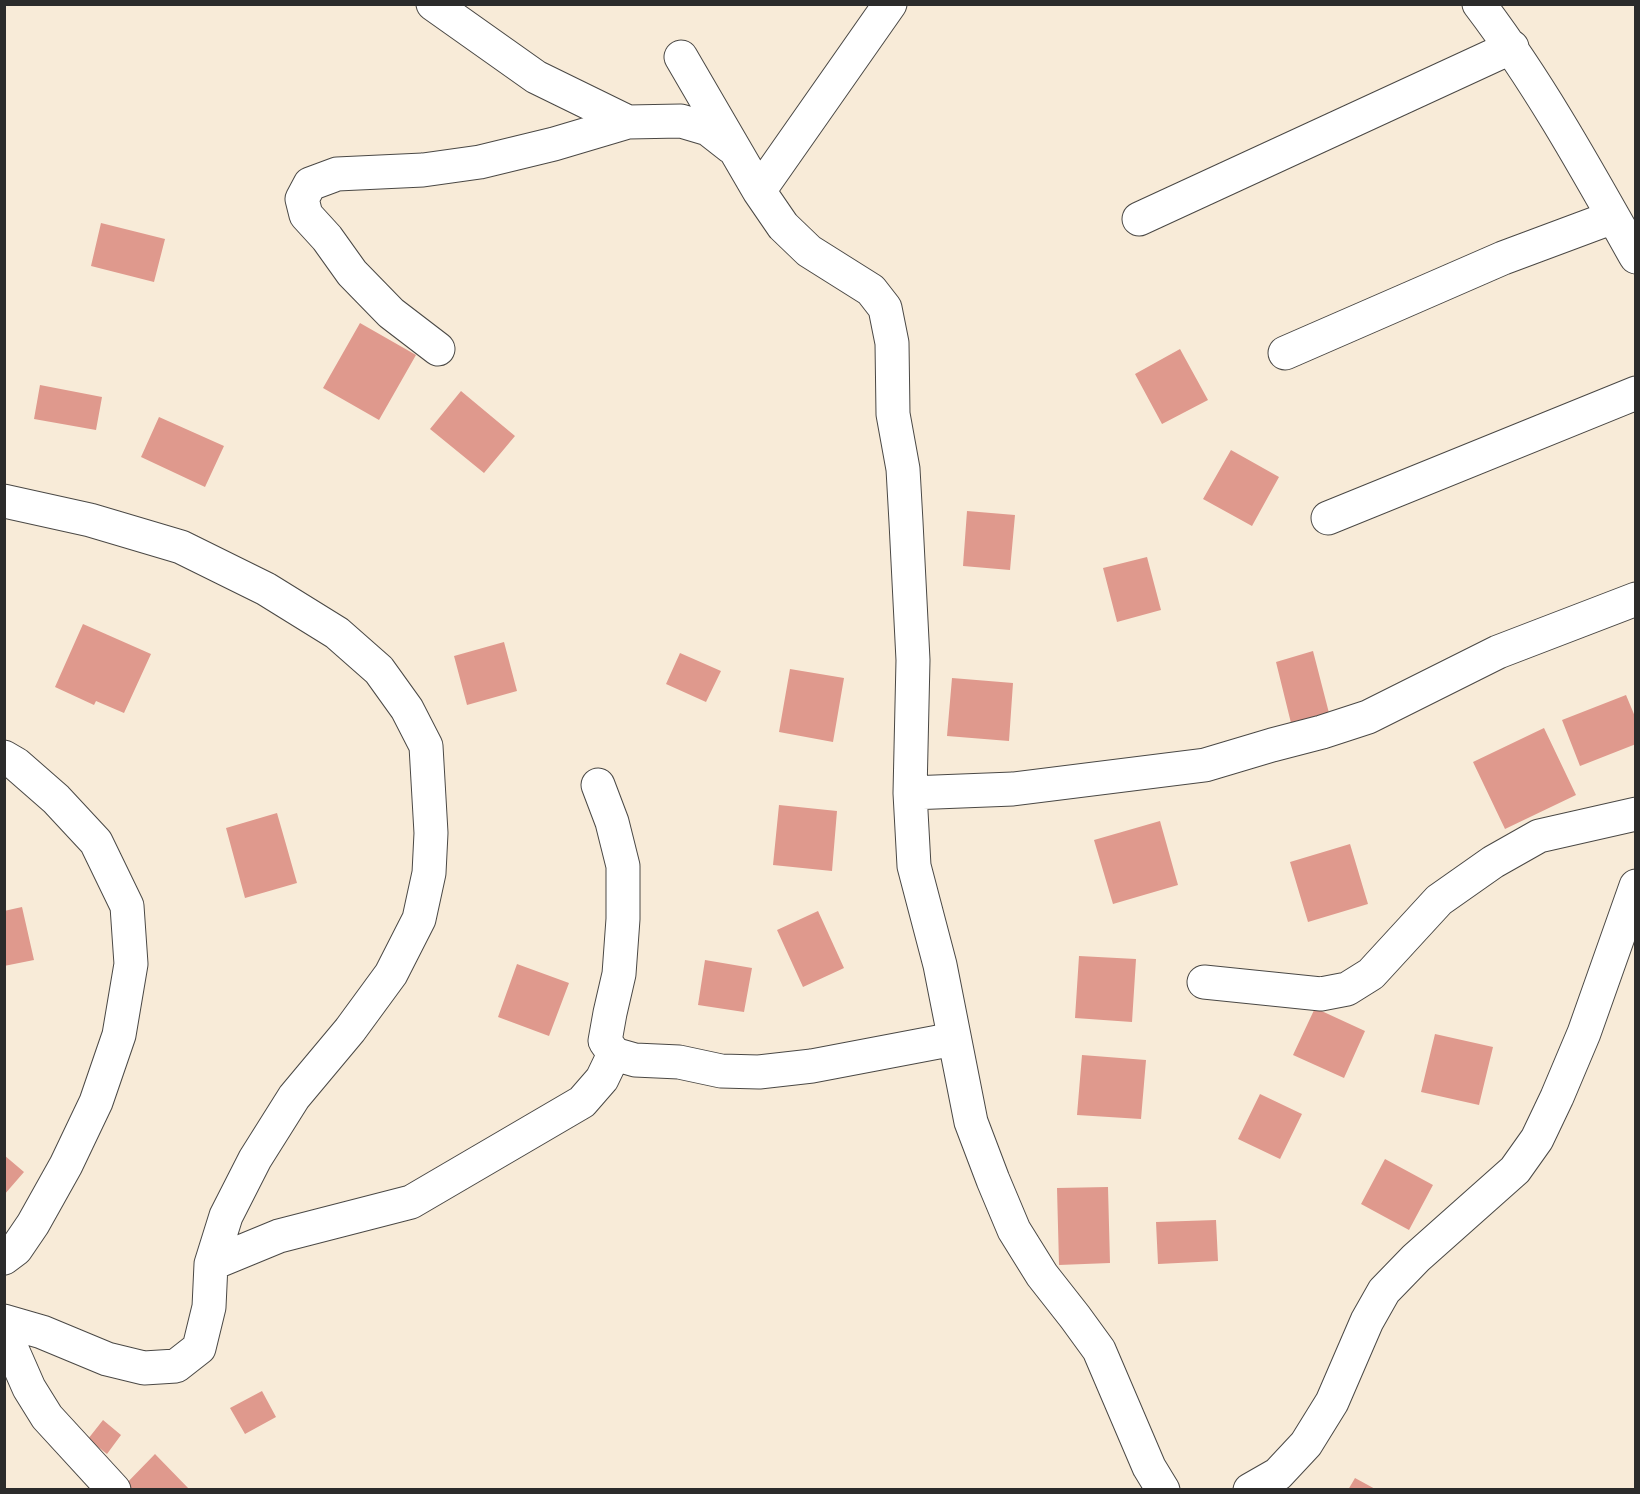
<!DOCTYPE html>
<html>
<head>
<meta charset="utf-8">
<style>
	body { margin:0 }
	#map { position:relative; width:1640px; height:1494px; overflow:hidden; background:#f8ebd8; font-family:"Libre Caslon Text",serif }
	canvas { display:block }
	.frame { position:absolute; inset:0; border:6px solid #2b2b2b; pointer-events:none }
</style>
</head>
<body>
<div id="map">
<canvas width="1640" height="1494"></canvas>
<div class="frame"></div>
</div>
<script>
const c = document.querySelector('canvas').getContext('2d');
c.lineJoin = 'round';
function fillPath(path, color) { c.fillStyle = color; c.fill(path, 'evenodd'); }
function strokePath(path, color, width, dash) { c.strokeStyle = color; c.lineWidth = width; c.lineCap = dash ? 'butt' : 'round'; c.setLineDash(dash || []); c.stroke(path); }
const building = new Path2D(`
	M101,223l64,16 -11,43 -63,-16z
	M360,323l56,32 -37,65 -56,-32z
	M1180,349l28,51 -46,24 -27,-50z
	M40,385l62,12 -6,33 -62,-11z
	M461,391l54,45 -31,37 -54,-44z
	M159,417l65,29 -19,41 -64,-30z
	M1231,450l48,27 -27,49 -49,-27z
	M967,511l48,4 -5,55 -47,-4z
	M1147,557l14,53 -44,12 -14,-54z
	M83,624l68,30 -27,59 -28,-12 -2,4 -39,-18z
	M504,642l13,49 -50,14 -13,-49z
	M1313,651l16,62 -38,10 -15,-61z
	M680,653l41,18 -15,31 -40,-18z
	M790,669l54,9 -11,64 -54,-10z
	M952,678l61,5 -4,58 -62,-5z
	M1626,695l10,24v25l-56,22 -18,-46z
	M1544,728l32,67 -71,34 -32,-67z
	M779,805l58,6 -5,60 -59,-6z
	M277,813l20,70 -52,15 -19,-70z
	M1160,821l18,64 -65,19 -19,-64z
	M1350,844l18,60 -60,18 -18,-60z
	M22,907l12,53 -30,6v-55z
	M818,911l26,57 -41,19 -26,-57z
	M1079,956l57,3 -4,63 -57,-4z
	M705,960l47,8 -8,44 -46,-7z
	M517,964l52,19 -20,53 -51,-19z
	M1315,1008l50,23 -21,47 -51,-23z
	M1435,1034l58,13 -14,58 -58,-13z
	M1082,1055l64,5 -5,59 -64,-4z
	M1260,1094l42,20 -22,45 -42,-20z
	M4,1155l20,17 -20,23z
	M1385,1159l48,26 -24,45 -48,-26z
	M1108,1187l2,76 -51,2 -2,-77z
	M1216,1220l2,41 -60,3 -2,-42z
	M262,1391l14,26 -31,17 -15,-26z
	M103,1420l18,15 -14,19 -19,-15z
	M155,1454l35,36h-70z
	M1355,1478l22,12h-29z`);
const minor = new Path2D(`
	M433,4l103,73 92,45
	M1479,4c60,79 108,166 157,253
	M681,57l78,134 24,35 26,25 62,39 14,18 7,35 1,71 10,55 3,53 7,138 -3,133 4,73 26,99 31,157 22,58 21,50 28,45 33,42 24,33 50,117 14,23
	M759,191l131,-187
	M1139,219l373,-172
	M438,349l-47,-36 -39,-40 -25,-35 -21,-23 -4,-16 8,-15 27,-10 86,-4 57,-8 74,-18 74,-22 53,-1 27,8 23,18
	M1285,353l218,-95 110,-41
	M4,501l86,19 91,27 85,42 71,44 42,37 28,39 19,37 5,87 -2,40 -10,46 -28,55 -41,56 -56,67 -39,62 -29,57 -15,48 -2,43 -10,41 -23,18 -32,2 -37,-9 -65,-27 -38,-11
	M1328,518l308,-125
	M4,757l12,7 40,35 40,43 31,64 4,58 -12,71 -23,67 -30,63 -33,59 -17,25 -12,9
	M598,785l14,37 11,44v53l-4,55 -9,39 -5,28 9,13 21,6 44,2 42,9 38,1 53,-6 142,-27
	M910,793l103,-4 192,-24 67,-20 50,-13 46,-15 130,-65 138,-53
	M1204,982l117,12 26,-5 24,-15 68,-74 54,-38 46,-26 97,-22
	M211,1264l68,-28 132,-34 171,-100 20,-23 12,-25
	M4,1331l25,57 18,29 67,73
	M1250,1490l28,-16 28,-30 26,-42 35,-81 17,-30 32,-33 99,-88 22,-31 20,-42 27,-64 52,-147`);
fillPath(building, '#df998d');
strokePath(minor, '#4a4845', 35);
strokePath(minor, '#fff', 33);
</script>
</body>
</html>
